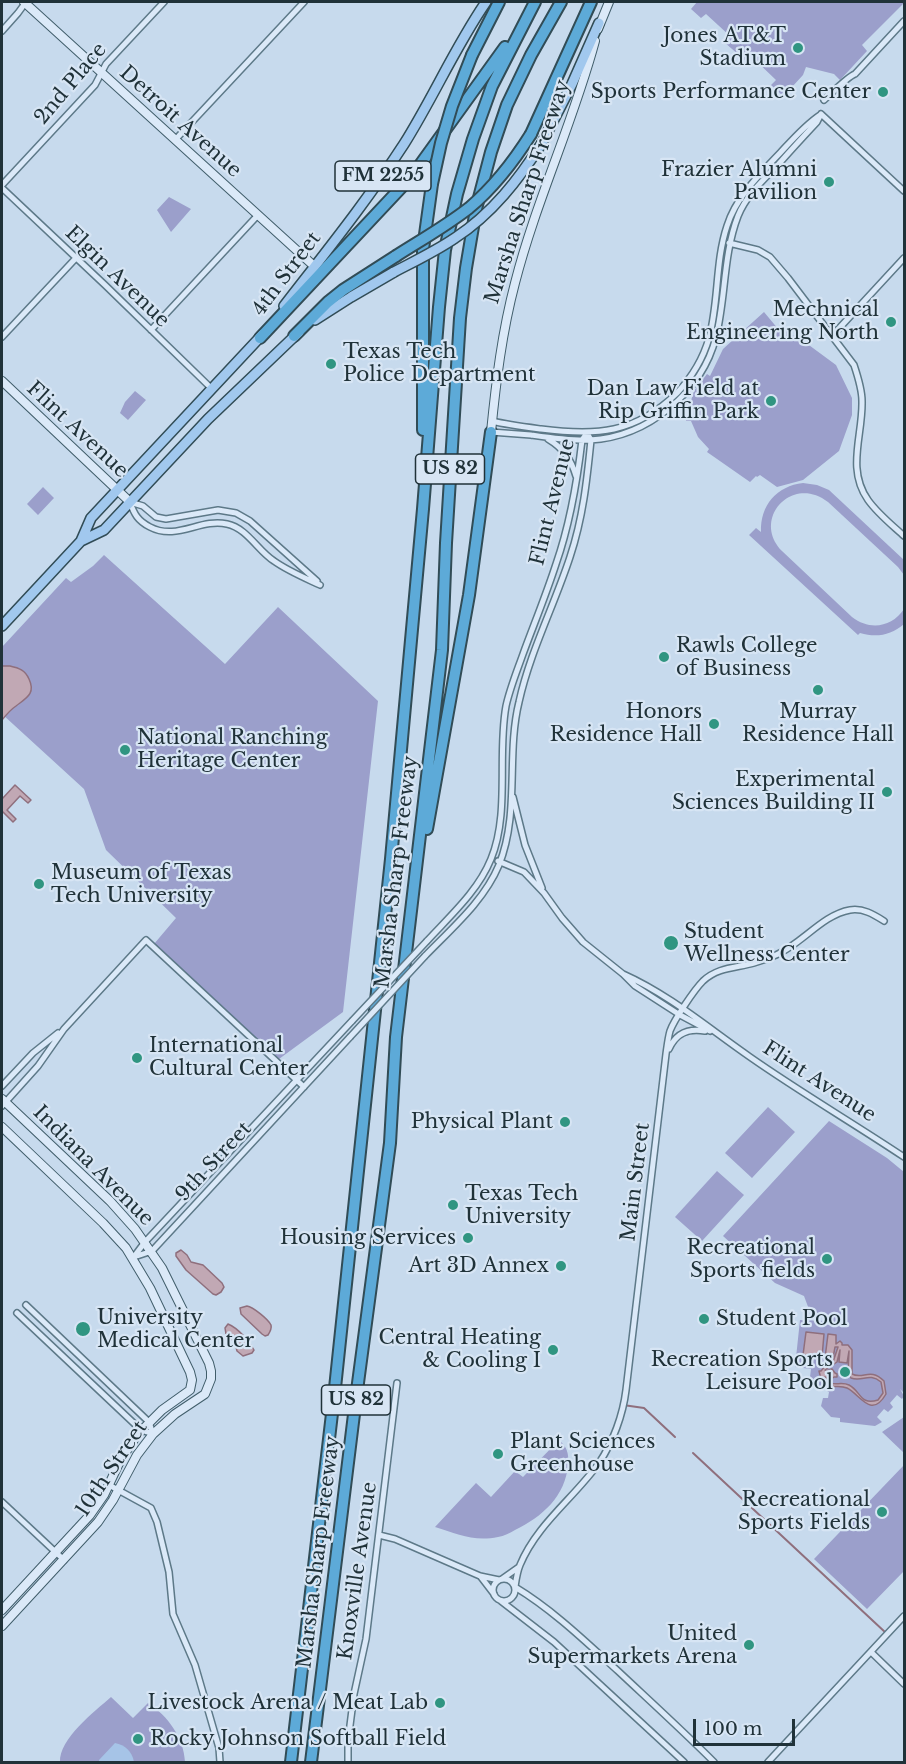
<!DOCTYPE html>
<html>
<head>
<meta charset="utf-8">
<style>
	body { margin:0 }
	#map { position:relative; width:906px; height:1764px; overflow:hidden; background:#c7daed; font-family:"Libre Baskerville",serif }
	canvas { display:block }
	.frame { position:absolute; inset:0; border:3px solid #203239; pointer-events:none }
	.scale { position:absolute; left:693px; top:1719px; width:102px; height:27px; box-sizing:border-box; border:3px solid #203239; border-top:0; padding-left:8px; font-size:18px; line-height:21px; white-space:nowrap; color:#203239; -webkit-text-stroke:4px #d7e5f4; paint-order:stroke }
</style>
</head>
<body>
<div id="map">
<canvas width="906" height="1764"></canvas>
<div class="frame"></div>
<div class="scale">100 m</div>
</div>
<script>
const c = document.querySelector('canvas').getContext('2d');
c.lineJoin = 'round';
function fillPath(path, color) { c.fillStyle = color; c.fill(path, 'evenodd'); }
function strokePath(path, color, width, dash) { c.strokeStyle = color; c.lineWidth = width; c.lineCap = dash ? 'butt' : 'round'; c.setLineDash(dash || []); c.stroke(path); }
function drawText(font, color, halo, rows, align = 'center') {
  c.font = font + ' "Libre Baskerville",serif'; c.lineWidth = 4.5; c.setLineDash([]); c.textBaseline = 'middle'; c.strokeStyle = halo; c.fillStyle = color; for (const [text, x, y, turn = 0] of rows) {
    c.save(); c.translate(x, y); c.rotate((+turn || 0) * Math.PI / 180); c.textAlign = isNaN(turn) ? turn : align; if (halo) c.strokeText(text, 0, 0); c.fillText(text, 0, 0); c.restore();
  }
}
const green = new Path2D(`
	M697,2h207v1l-42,42 5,6 -27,29 -6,-6 -28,-7 -3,8 -11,12 -2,-1 -8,9 -11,-10 5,-5 -24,-23 -5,5 -23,-20 6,-6 -24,-22 -5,4 -10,-9z
	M169,197l22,12 -20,23 -14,-22z
	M764,312l15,18 5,-3 7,8 7,2 38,28 16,33v17l-13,36 -36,29 -26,7 -17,-12 -3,2 -1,-1 -6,6 -43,-30 2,-3 -11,-12 -7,-16h-5l-1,-16 5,-1 4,-13 13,-17 3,2 13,-27z
	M135,391l11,9 -18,20 -8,-7 5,-11z
	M803,483l14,2 12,5 75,70v15l-6,-8 -70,-65c-36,-28 -77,17 -46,49l70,66c18,14 40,10 52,-8v15c-13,11 -27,14 -44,9l-2,2 -109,-100 7,-7 5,4c-1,-27 16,-46 42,-49z
	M43,487l11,11 -16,17 -11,-11z
	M104,555l121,109 53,-57 100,94 -35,311 -64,47 -125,-115 22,-26 -70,-68 -22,-61 -82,-75v-67l64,-69 5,4 22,-16z
	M768,1107l27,25 -43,46 -27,-25z
	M829,1121l58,37 17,14v221l-4,-4 4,7 -2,3 -5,-4 -7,8 3,4 -5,5 -4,-3 -7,8 5,5 -7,4 -35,-4v-4l-9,-1 -10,-11 2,-8h5l1,-6 -10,-5 -10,-2 2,-16 -16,-2 5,-47 25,1v3l4,1 -1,-10 -18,-3 -6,-16 -29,-13 -52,-47z
	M717,1171l27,24 -42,46 -27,-24z
	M904,1417v36l-22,-21z
	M559,1440c8,7 10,13 9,24 -2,32 -26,53 -53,66 -5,3 -11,6 -17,7 -24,5 -41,-3 -63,-10l41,-44 15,14 24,-26 8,6z
	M904,1465v106l-37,38 -53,-50z
	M111,1697l22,21 15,-15c20,13 36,35 37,59h-125c-1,-23 34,-50 51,-65z`);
const sand = new Path2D(`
	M115,1743c10,2 17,8 19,19h-35v-2z`);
const water = new Path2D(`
	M10,666c9,2 15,4 19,13 7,15 -3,19 -13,27 -6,4 -10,9 -14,14v-54z
	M15,785l16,15 -3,3 -8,-7 -13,14 9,9 -3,3 -11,-11v-12z
	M181,1250l6,5 4,7 12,3 19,18 2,4 -3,5 -5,3 -3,-1 -27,-24 -10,-14v-3z
	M247,1306c6,1 21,13 24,19 1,4 -1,7 -3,10l-3,1 -3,-2 -21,-20 -1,-6z
	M228,1324c10,4 21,17 26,26l-2,3 -9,3 -6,-5 -2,-8 -9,-9 -1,-6z
	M806,1332l18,2 -2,23 -19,-2z
	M828,1334l8,1v9l4,-3 2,2v2h6l4,5v24c11,6 18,-7 32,7l2,13c-15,26 -26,0 -39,-6 -13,-6 -23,8 -28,-17h2l5,-6 7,-3 5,-15h-3l-2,11h-8zM840,1350l-1,12 8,1 2,-12 -1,21 3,6c12,4 18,-6 30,4l2,11 -5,7c-18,6 -17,-9 -29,-15 -8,-4 -16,2 -23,-4l-1,-4 5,3 4,-3h3v-3l-2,-1 -3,-4 -6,2 -1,-1 12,-8z`);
const stream = new Path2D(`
	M623,1405l21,3 31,29
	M693,1453l193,180`);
const street = new Path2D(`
	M2,31l16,-18 8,-11
	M824,100c8,-7 23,-23 31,-26l49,-53
	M821,114l83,77
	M175,140l129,-138
	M2,185l93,-100 11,-21 58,-62
	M2,188l103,97 107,104
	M729,243l29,7 12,7 18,21 66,87c4,12 8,24 8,36 1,34 -16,68 6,99 10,14 24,25 36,36
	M151,330l107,-115
	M832,336l72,-78
	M2,337l74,-79
	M492,421c16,4 33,6 49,8 55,7 94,5 136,-36 14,-15 26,-34 32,-55 10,-36 6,-76 18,-112 9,-29 33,-52 53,-73 13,-14 25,-28 40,-38
	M491,432c13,1 27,2 40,3 20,3 39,6 59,5 58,-3 112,-48 126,-103 10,-40 7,-82 22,-121 8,-20 24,-35 39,-50 13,-15 26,-29 40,-44l4,-8
	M548,439c15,9 23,20 28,37
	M130,502c4,12 8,19 20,25 27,14 50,-9 77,-3 20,4 31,27 47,37 14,10 31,17 46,24
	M130,502l13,4 13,11 10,2 52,-9 18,3 14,8 67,60
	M513,797l12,48 17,43
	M498,861l26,11 20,21 18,25 21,24 40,32 12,12 45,29 30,16
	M427,941c24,-26 51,-50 64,-82 19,-46 6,-104 15,-153 4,-18 11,-35 17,-52 11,-30 23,-59 33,-90 14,-40 21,-81 26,-124l5,-7
	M425,956c27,-28 59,-55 74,-91 21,-52 7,-110 20,-163 11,-50 35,-96 51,-145 13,-39 17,-77 21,-117l-4,-7
	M623,974c47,21 85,54 127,83 50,35 103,66 154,100
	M669,1049c7,-16 19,-21 36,-18
	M2,1086l31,-33 25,-20
	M2,1106l36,-40 26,-37 82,-89 158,147
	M134,1257l18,-6 198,-214
	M133,1258l12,-16 207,-221
	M26,1305l123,117 4,12
	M17,1313l124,117 12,4
	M109,1485l42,23 6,14 12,50 4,42 22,51 24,83 1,14
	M2,1502l62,58
	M379,1535l16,4 85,37 19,4
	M481,1577l13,17
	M502,1579l17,-12
	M493 1590a11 11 0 1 1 22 0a11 11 0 1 1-22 0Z
	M501,1601l53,41 130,120
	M871,1652l33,32
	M348,1762v-21l6,-47 12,-55 31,-256
	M714,1762c-31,-31 -64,-61 -96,-91 -33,-30 -65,-61 -103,-84 1,-7 2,-15 5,-22 17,-41 54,-67 79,-102 14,-21 24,-48 27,-73l40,-336c1,-7 2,-16 4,-23 4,-11 24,-41 33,-50 15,-14 33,-13 51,-18 7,-2 15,-5 22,-8 26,-11 46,-40 74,-45 13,-2 23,4 34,11
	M768,1762l136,-146`);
const secondary = new Path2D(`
	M24,2l290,264
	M598,29l11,-27
	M2,381l128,121
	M491,432c5,-50 11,-100 24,-149 21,-82 58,-160 80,-242
	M2,1099l108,102 25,28 27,39 47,95 2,8v8l-6,15 -30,20 -22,20 -16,21 -24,45 -15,22 -96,104
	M2,1127l101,96 23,25 24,40 40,84 2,8 -2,10 -28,20 -25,25 -17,26 -16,34 -14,20 -88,95`);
const primary = new Path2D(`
	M542,143l30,-59 27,-61
	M284,306c41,-53 83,-105 120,-162 29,-46 51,-97 82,-142
	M315,320l36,-23 43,-25
	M81,541l23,-11 104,-111 91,-87
	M2,626l79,-85 10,-23 172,-184`);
const highway = new Path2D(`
	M472,55l27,-53
	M531,134l60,-132
	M294,336l34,-34 15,-12 53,-34
	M260,338l152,-162 93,-129
	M423,430v-181l9,-65
	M427,829l42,-234 22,-163
	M291,1762l44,-374 56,-529 32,-350 16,-202 6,-57 12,-56 16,-55 19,-53 43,-84
	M311,1762l45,-364 34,-255 6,-106 46,-387 4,-107 14,-225 6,-50 10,-59 15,-57 16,-47 24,-50 30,-53`);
const streetBridge = new Path2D(`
	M352,1021l75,-80
	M350,1037l75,-81`);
const primaryBridge = new Path2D(`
	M394,272c21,-11 42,-21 61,-34 37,-24 64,-59 87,-95`);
const highwayBridge = new Path2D(`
	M432,184l9,-41 11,-37 20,-51
	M396,256c25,-16 50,-30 73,-48 25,-21 45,-47 62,-74`);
const markers = [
	[798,48,6,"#309581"],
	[883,92,6,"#309581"],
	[829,182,6,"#309581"],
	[891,322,6,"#309581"],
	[331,364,6,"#309581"],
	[771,401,6,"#309581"],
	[664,657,6,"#309581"],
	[818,690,6,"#309581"],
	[714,724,6,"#309581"],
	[125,750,6,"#309581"],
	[887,792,6,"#309581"],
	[39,884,6,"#309581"],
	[671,943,8,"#309581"],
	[137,1058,6,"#309581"],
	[565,1122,6,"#309581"],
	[453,1205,6,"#309581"],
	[468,1238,6,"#309581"],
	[827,1259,6,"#309581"],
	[561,1266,6,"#309581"],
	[704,1319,6,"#309581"],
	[83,1329,8,"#309581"],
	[553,1350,6,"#309581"],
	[845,1372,6,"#309581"],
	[498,1454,6,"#309581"],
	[882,1512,6,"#309581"],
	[749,1645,6,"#309581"],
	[440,1703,6,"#309581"],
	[138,1739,6,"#309581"]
];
const shields = [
	[383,176,96],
	[450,469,69],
	[356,1400,69]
];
const shieldNames = [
	["FM 2255",383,176],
	["US 82",450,469],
	["US 82",356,1400]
];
const poiNames = [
	["Jones AT&T",786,36],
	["Stadium",786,59],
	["Sports Performance Center",871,92],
	["Frazier Alumni",817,170],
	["Pavilion",817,193],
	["Mechnical",879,310],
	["Engineering North",879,333],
	["Texas Tech",343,352,"left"],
	["Police Department",343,375,"left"],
	["Dan Law Field at",759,389],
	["Rip Griffin Park",759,412],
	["Rawls College",676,646,"left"],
	["of Business",676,669,"left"],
	["Honors",702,712],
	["Residence Hall",702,735],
	["Murray",818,712,"center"],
	["Residence Hall",818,735,"center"],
	["National Ranching",137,738,"left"],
	["Heritage Center",137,761,"left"],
	["Experimental",875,780],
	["Sciences Building II",875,803],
	["Museum of Texas",51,873,"left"],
	["Tech University",51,896,"left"],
	["Student",684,932,"left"],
	["Wellness Center",684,955,"left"],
	["International",149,1046,"left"],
	["Cultural Center",149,1069,"left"],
	["Physical Plant",553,1122],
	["Texas Tech",465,1194,"left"],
	["University",465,1217,"left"],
	["Housing Services",456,1238],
	["Recreational",815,1248],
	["Sports fields",815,1271],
	["Art 3D Annex",549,1266],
	["University",97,1318,"left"],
	["Medical Center",97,1341,"left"],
	["Student Pool",716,1319,"left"],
	["Central Heating",541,1338],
	["& Cooling I",541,1361],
	["Recreation Sports",833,1360],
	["Leisure Pool",833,1383],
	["Plant Sciences",510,1442,"left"],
	["Greenhouse",510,1465,"left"],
	["Recreational",870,1500],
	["Sports Fields",870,1523],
	["United",737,1634],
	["Supermarkets Arena",737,1657],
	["Livestock Arena / Meat Lab",428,1703],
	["Rocky Johnson Softball Field",150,1739,"left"]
];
const streetNames = [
	["2nd Place",71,84,-50],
	["Detroit Avenue",180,122,42],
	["Marsha Sharp Freeway",528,192,-72],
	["4th Street",287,274,-53],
	["Elgin Avenue",117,277,44],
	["Flint Avenue",77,430,43],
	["Flint Avenue",553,502,-76],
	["Marsha Sharp Freeway",397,872,-83],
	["Flint Avenue",819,1082,33],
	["9th Street",214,1162,-47],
	["Indiana Avenue",93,1166,45],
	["Main Street",636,1182,-83],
	["10th Street",112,1469,-56],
	["Marsha Sharp Freeway",319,1552,-83],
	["Knoxville Avenue",358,1571,-82]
];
fillPath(green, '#9b9fcb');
fillPath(sand, '#a6c4e7');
fillPath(water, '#c1a8b4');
strokePath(water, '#8f6f7d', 1.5);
strokePath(stream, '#8f6f7d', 2);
strokePath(street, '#5d7988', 8);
strokePath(secondary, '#405d6a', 10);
strokePath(primary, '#314c56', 12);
strokePath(highway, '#314c56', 14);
strokePath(street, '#dbe9f8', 5);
strokePath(secondary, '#dbe9f8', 8);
strokePath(primary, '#a1c8ee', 9);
strokePath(highway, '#5daad8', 10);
strokePath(streetBridge, '#5d7988', 8, []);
strokePath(primaryBridge, '#314c56', 12, []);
strokePath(highwayBridge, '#314c56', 14, []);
strokePath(streetBridge, '#dbe9f8', 5);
strokePath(primaryBridge, '#a1c8ee', 9);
strokePath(highwayBridge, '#5daad8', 10);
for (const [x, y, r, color] of markers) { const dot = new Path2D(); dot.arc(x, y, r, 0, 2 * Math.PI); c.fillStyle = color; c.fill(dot); strokePath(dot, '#d7e5f4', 2); }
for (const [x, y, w] of shields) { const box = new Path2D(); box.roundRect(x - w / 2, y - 15, w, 30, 4.5); c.fillStyle = '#d7e5f4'; c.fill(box); strokePath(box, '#203239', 1.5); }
drawText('bold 18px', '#203239', null, shieldNames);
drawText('20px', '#203239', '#d7e5f4', poiNames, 'right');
drawText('20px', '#203239', '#d7e5f4', streetNames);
</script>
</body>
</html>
